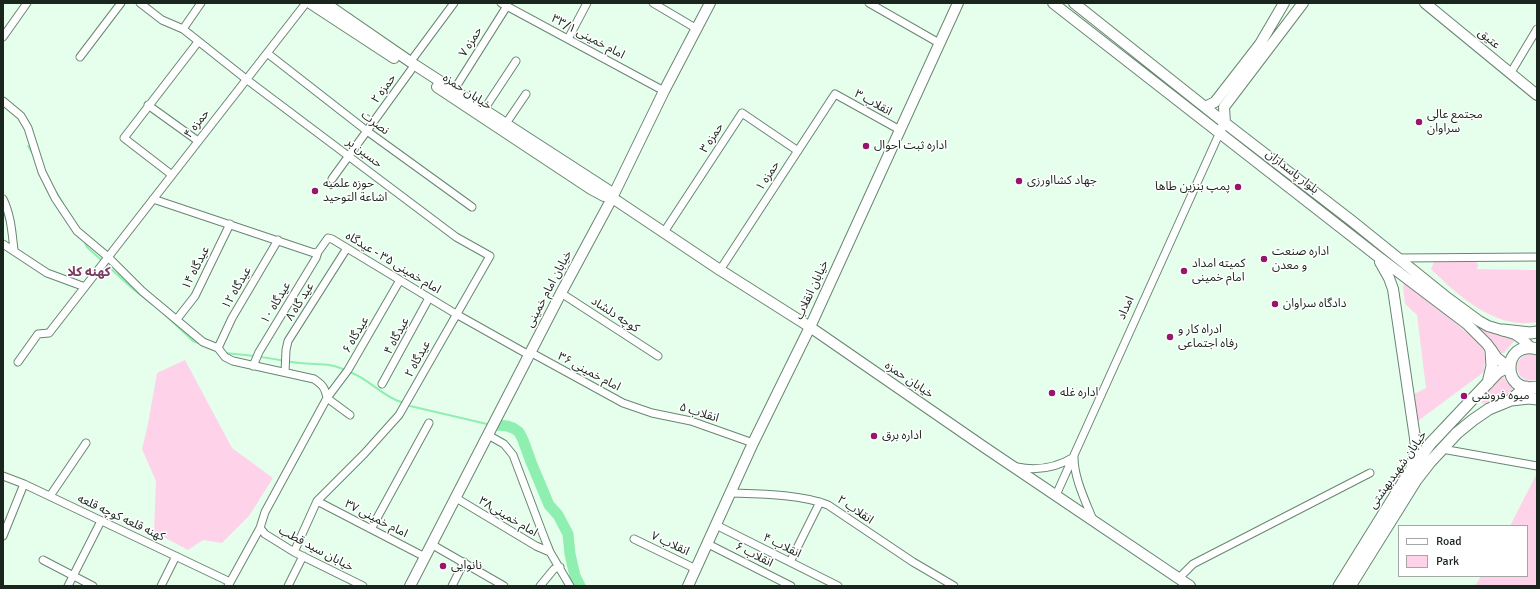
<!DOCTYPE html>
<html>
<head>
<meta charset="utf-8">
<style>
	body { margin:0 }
	#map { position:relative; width:1540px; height:589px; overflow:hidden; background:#e6ffed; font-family:Signika,sans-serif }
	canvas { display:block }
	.frame { position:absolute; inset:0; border:4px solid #1a251d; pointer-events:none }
	.legend { position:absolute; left:1398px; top:525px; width:130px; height:52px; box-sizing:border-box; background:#fff; border:1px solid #a3a8a5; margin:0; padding:5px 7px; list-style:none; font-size:12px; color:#1a251d }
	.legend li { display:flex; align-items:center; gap:8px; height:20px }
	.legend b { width:20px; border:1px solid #a3a8a5 }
</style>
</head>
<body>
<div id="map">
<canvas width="1540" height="589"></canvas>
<div class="frame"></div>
<ul class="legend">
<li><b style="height:5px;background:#fff"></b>Road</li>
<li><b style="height:11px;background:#fed3e9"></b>Park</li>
</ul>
</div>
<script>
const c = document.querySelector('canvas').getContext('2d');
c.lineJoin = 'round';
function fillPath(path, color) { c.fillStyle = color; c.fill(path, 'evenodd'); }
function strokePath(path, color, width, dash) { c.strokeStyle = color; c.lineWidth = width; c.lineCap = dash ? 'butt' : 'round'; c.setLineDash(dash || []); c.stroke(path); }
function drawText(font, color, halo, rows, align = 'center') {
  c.font = font + ' Signika,"Noto Sans Arabic",sans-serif'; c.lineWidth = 3; c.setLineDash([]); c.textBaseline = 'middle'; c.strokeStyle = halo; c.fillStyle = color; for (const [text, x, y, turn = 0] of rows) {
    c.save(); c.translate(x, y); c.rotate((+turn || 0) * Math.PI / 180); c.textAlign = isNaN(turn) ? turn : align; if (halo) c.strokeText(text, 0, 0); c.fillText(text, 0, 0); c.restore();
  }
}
const green = new Path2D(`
	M1468,260l8,1 2,4 -1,4 60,1v52c-8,1 -17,2 -25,0 -31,-6 -59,-31 -81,-53l3,-7z
	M1404,283h3l76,63 2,13 -1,13 -66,49 -4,-27 12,-6 -9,-73 -12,-11 -2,-17z
	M1483,327l32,12v1l-11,13h-4l-20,-23 1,-2z
	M1529,354l8,2v23c-19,8 -29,-20 -8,-25z
	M185,360l47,88 41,30 -24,38 -27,27 -19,-3 -15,10 -34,-18 2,-51 -14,-32 6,-25 9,-51z
	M1503,376l11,15 -1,4 -31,9v-4l15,-21z
	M1537,473v113h-62l6,-10h46v-50h-17z`);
const stream = new Path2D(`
	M28,146l5,8
	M56,192l7,11
	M84,240l3,7 46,42 19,15
	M160,310l33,31 8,3
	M225,353l30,3
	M259,357c14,1 27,5 41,6 17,2 25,-1 43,6
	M352,373c18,7 30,23 49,29
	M410,406l77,18`);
const river = new Path2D(`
	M498,425l9,1 6,2 6,4 4,8 8,22 18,43 9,10 10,19 2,20 5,22 5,10`);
const street = new Path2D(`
	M140,3l22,17 21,9 63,50 210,158 34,19 -91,159 -35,39 -47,47 -23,51
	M501,3l163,88
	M653,3l44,26
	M869,3l70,40
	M183,29l18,-26
	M3,37l24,-34
	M568,39l19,-36
	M267,53l100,78 105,76
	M80,57l41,-54
	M414,57l40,-54
	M1510,74l27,-45
	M454,90l53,-84
	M3,101l18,15 7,12 14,44 13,26 22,33 31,26 34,34 61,51 15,6 7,9 8,4 81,18c9,6 11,9 13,19l23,17
	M148,105l50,36
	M487,105l29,-44
	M509,119l17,-25
	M172,175l-48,-37 74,-96
	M332,179l79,-109
	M3,199c8,16 9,34 11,51
	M153,199l161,54 4,-1 10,-14 4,1 124,75 73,41
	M664,232l78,-119 56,38
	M3,244l44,29 38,14
	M1398,258l139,-1
	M720,270l115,-176 65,36
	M561,293l97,63
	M177,319l18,-23 35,-72
	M218,348l14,-30 46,-78
	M530,352l93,51 29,10 39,8 62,22
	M18,362l20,-28 11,-1 257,-330
	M253,366l6,-14 57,-94 2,-6
	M285,372l1,-22 2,-9 59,-93
	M382,384l47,-86
	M488,435l16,9 9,11 31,82 6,15 20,34
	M1442,449l95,17
	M1017,467c20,4 39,1 57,-10 0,21 11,43 19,63
	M3,476l21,8 206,98
	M730,493c30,1 70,1 98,12l85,57 41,24
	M1056,495l164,-363
	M50,496l36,-53
	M456,498l80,48 14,6
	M317,501l108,56
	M716,525l122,61
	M260,528l5,6 29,18 69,34
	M371,529l58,-106
	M3,536l21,-52
	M634,539l62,30
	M431,544l73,42
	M708,544l83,42
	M43,560l50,26
	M790,562l30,-60
	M1179,578l14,-14 177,-91
	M68,586l33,-65
	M161,586l15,-30
	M228,586l32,-58 5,-16 62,-114 21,-28 52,-90
	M288,586l15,-30
	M452,586l12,-24
	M540,586l14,-17 6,-2`);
const secondary = new Path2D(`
	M310,3l84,55
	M325,3l90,62 193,125 4,8 5,3 103,69 90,57 174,120 206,139
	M1053,3l323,252 91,69 20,20 10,14 5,4 8,4
	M1074,3l151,120 127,98 93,75 34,25 9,5 27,8 6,4 9,9
	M1425,3l112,92
	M437,87l154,102 13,7 8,2
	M1205,107l10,-5 45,-58 24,-41
	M1223,126l2,-3 -1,-16 79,-104
	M1380,262l9,16 4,11 22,149 1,9 -5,23
	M410,586l151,-293 49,-91 54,-111 46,-88
	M688,586l65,-143 57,-116 148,-324`);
const primary = new Path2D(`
	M1503,330l27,3 7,-1
	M1537,349c-35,-10 -37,46 0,38
	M1488,383l4,-17 -1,-16
	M1511,400l18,-2 8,1
	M1339,586l72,-116 19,-26 68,-72 12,-6
	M1350,586l66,-106 14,-18 27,-29 16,-13 16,-11 22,-9 15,-13`);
const markers = [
	[1419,122,4,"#97166d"],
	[866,146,4,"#97166d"],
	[1019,181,4,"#97166d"],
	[1238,187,4,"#97166d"],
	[315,191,4,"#97166d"],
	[1264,259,4,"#97166d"],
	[1184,271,4,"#97166d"],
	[1275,304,4,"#97166d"],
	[1170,337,4,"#97166d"],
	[1052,393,4,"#97166d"],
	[1464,396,4,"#97166d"],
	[874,436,4,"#97166d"],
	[443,566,4,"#97166d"]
];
const streetNames = [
	["امام خمینی ۳۳/۱",588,37,28],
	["عتیق",1489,39,40],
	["حمزه ۷",471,42,-58],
	["حمزه ۲",384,89,-54],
	["خیابان حمزه",467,92,33],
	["انقلاب ۳",873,103,29],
	["نصرت",375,123,37],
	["حمزه ۴",197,124,-52],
	["حمزه ۳",712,138,-57],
	["حسین بر",364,153,37],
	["بلوار پاسداران",1292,172,38],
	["حمزه ۱",768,176,-57],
	["امام خمینی ۳۵ - عیدگاه",393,263,31],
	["عیدگاه ۱۴",196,268,-63],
	["عیدگاه ۱۲",237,288,-60],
	["خیابان امام خمینی",549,289,-62],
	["خیابان انقلاب",812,290,-65],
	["عید گاه ۸",300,302,-58],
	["عیدگاه ۱۰",276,303,-59],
	["امداد",1126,308,-66],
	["کوچه دلشاد",615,315,33],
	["عیدگاه ۶",356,335,-60],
	["عیدگاه ۴",397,336,-62],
	["عیدگاه ۲",418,359,-61],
	["امام خمینی ۳۶",589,372,28],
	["خیابان حمزه",909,380,34],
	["انقلاب ۵",699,413,17],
	["خیابان شهیدبهشتی",1398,470,-55],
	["انقلاب ۲",855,510,34],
	["امام خمینی۳۸",508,517,31],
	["کهنه قلعه کوچه قلعه",121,518,25],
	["امام خمینی ۳۷",376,519,27],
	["انقلاب ۷",670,544,25],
	["انقلاب ۴",782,546,26],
	["خیابان سید قطب",316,549,28],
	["انقلاب ۶",754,555,27]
];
const poiNames = [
	["مجتمع عالی",1427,115],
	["سراوان",1427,129],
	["اداره ثبت احوال",874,146],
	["جهاد کشااورزی",1027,181],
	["حوزه علمیه",323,184],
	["اشاعة التوحید",323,198],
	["پمپ بنزین طاها",1230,187,"right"],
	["اداره صنعت",1272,252],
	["و معدن",1272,266],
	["کمیته امداد",1192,264],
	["امام خمینی",1192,278],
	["دادگاه سراوان",1283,304],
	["ادراه کار و",1178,330],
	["رفاه اجتماعی",1178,344],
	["اداره غله",1060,393],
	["میوه فروشی",1472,396],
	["اداره برق",882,436],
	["نانوایی",451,566]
];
const neighbourhoodNames = [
	["کهنه کلا",89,273]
];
fillPath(green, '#fed3e9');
strokePath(stream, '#8fefb1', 2);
strokePath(river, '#8fefb1', 11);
strokePath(street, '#698672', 9);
strokePath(secondary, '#698672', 12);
strokePath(primary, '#698672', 13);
strokePath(street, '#fff', 7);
strokePath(secondary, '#fff', 10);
strokePath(primary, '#fff', 11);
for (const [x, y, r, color] of markers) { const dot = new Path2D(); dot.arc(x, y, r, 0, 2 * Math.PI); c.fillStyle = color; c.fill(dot); strokePath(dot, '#fff', 1.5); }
drawText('12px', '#1a251d', '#fff', streetNames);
drawText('12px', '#1a251d', '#fff', poiNames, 'left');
drawText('bold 13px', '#7b3b61', '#fff', neighbourhoodNames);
</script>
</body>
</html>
